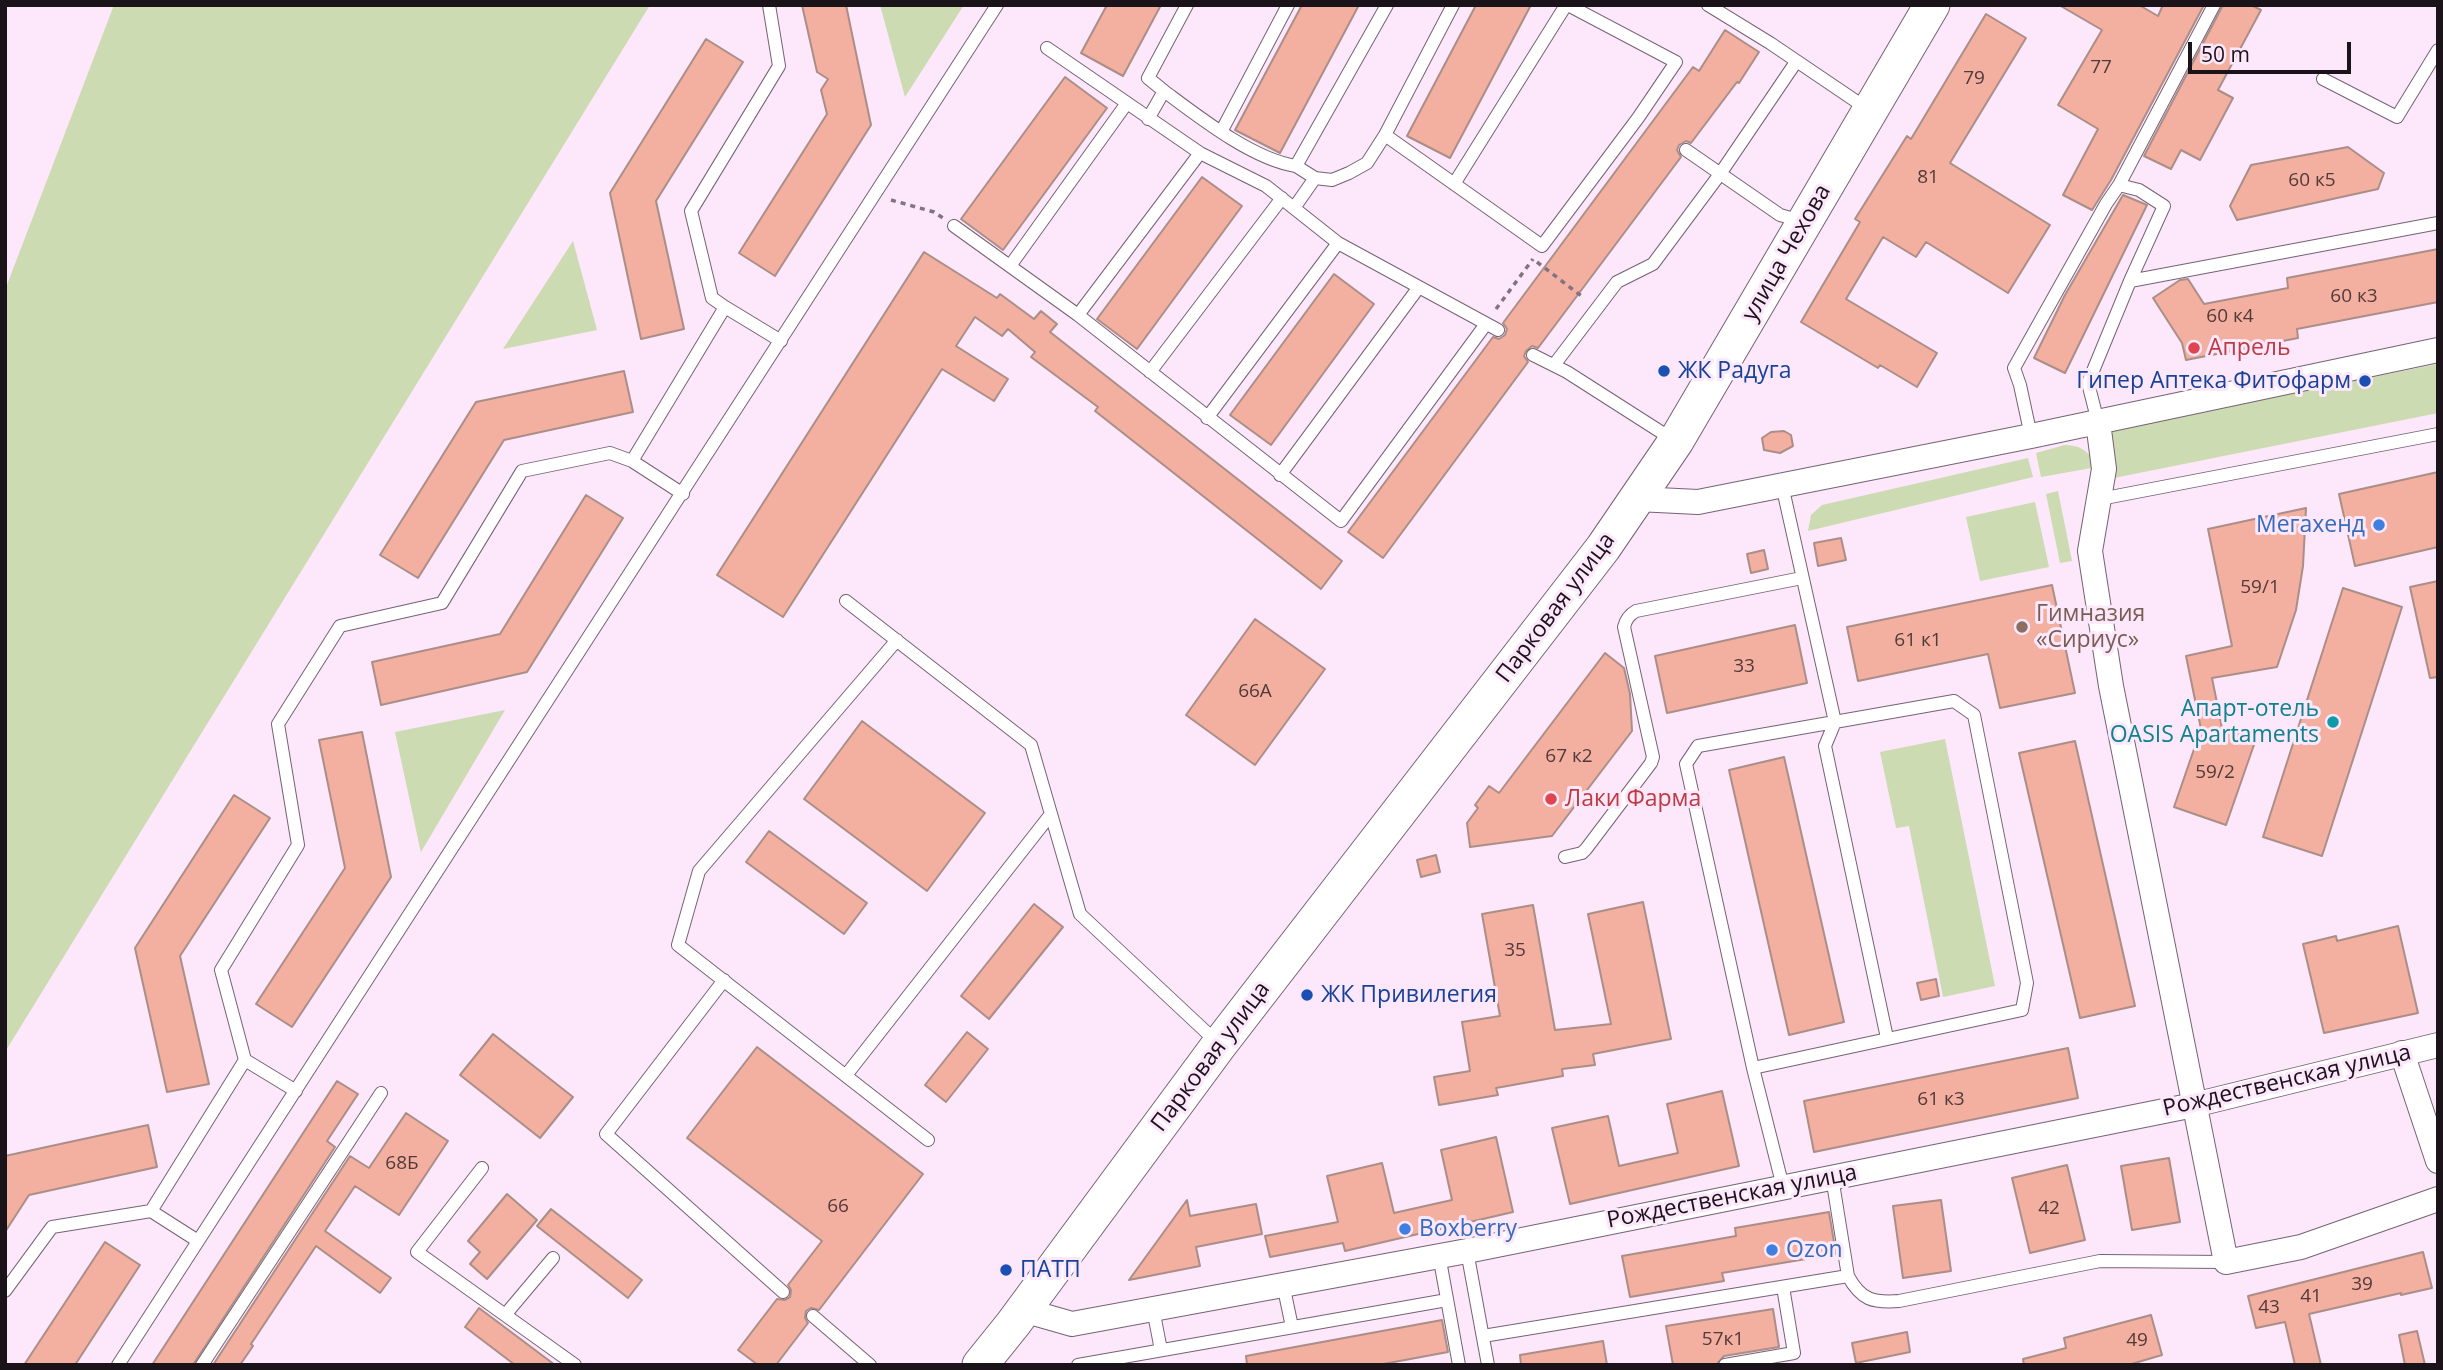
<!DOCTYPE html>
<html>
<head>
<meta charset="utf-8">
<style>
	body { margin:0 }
	#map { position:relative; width:2443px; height:1370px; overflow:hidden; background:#fde7fb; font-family:"Open Sans",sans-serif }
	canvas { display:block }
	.frame { position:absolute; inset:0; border:7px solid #1b131a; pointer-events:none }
	.scale { position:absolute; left:2188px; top:42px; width:163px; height:32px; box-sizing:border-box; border:4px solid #1b131a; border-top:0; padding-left:9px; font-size:21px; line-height:24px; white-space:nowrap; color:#1b131a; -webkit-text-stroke:5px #fde7fb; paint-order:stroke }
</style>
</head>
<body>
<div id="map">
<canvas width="2443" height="1370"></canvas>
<div class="frame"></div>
<div class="scale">50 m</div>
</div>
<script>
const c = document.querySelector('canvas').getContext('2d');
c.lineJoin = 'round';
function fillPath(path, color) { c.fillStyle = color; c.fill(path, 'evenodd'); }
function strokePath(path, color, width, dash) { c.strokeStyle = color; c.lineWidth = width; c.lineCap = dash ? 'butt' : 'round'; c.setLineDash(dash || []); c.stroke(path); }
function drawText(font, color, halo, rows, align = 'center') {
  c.font = font + ' "Open Sans",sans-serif'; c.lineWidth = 6; c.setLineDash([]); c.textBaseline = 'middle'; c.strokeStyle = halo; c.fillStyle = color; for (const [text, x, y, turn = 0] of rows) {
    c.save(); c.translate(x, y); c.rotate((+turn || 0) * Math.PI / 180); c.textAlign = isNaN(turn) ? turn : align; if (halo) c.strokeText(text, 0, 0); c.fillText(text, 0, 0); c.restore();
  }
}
const green = new Path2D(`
	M114,5h536l-645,1047v-762z
	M880,5h84l-59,92z
	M573,241l24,89 -94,19z
	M2438,364v49l-324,65 -7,-48z
	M2065,445c18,1 23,6 32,22l-56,10 -5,-24z
	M2028,458l5,19 -225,54 3,-16 11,-10z
	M2058,491l14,70 -12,2 -14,-69z
	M2035,502l14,65 -69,14 -14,-64z
	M505,710l-84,142v1l-26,-121z
	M1945,739l50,247 -52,11 -34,-171 -13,2 -16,-76z`);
const building = new Path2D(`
	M802,5h44l25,120 -96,151 -36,-23 88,-139 -6,-24 7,-11 -11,-7z
	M1107,5h54l-38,71 -42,-23z
	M1302,5h57l-79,148 -45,-23z
	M1476,5h55l-81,153 -43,-22z
	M2059,5h80l19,11 5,-11h41l-93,175 -19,30 -29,-15 35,-66 -40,-24 44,-75z
	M2223,5h28l10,5 -43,80 15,8 -33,62 -19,-10 -10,19 -27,-13z
	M1986,14l40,24 -76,125 100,62 -42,68 -82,-51 -10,15 -33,-20 -37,62 91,54 -20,34 -37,-22 -2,3 -77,-46 59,-100 -5,-3 52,-83 4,3z
	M1725,30l34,22 -20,31 -2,-1 -46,61 -5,-2 -7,4 -2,5 4,7 -143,191 -6,-2 -6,5 -2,5 4,6 -145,196 -35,-26 145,-195 6,2 6,-4 2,-6 -4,-6 190,-256 6,4z
	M706,39l37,23 -87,139 28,128 -43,10 -31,-146z
	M1065,77l42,31 -104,142 -42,-31z
	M2348,147l36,26 -6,16 -141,31 -7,-14 21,-41z
	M1202,177l40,29 -105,143 -40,-30z
	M2123,195l24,10 -82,168 -31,-15 31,-63z
	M2438,249v53l-141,27 1,9 -112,22 -4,-17 -29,-45 27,-18 8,-1 16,25 84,-16 -1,-10z
	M924,252l73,46 3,-4 34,25 7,-8 16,13 -7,8 292,229 -21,28 -226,-178 3,-4 -67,-50 4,-5 -27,-23 -6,7 -27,-19 -19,29 52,33 -14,22 -52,-32 -159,248 -66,-42z
	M1334,274l40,30 -103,141 -41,-30z
	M624,371l9,41 -129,28 -86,138 -38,-23 96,-153z
	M1784,431l7,4 2,11 -13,7 -16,-3 -2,-12 9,-6z
	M2438,472v75l-83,19 -16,-72z
	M586,495l37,23 -96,154 -146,33 -9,-43 128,-28z
	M2306,508l-3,58 -7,44 -19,57 -65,11 10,50 34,11 -30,86 -52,-18 27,-78 -15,-73 46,-10 -24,-117z
	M1841,538l5,22 -28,6 -4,-23z
	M1764,550l4,19 -17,4 -4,-19z
	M2438,581v96l-8,1 -20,-91z
	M2052,585l23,108 -75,15 -12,-54 -130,27 -11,-54z
	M2343,588l59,19 -80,249 -59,-19z
	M1255,619l70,50 -70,96 -69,-50z
	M1795,625l12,58 -140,30 -12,-57z
	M1605,653l19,15 6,26 2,37 -80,105 -82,11 -3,-24 11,-15 -3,-3 14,-19 10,7z
	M862,721l123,92 -58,78 -123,-92z
	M362,732l29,145 -99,150 -36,-23 89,-136 -26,-128z
	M2075,741l60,265 -55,12 -61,-265z
	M1784,757l60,265 -55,13 -60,-265z
	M234,795l36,23 -90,138 29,128 -42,8 -32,-144z
	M769,831l98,72 -23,31 -98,-72z
	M1436,855l4,17 -19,5 -4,-17z
	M1643,902l28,137 -78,15 2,11 -33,4 1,7 -67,12 2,7 -59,10 -5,-28 36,-6 -8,-49 38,-6 -18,-102 51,-9 22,125 56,-6 -23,-110z
	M1034,904l29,23 -74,92 -28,-23z
	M2398,926l20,87 -94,20 -21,-89 33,-8 1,5z
	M1936,979l3,17 -18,4 -4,-17z
	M967,1032l21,17 -42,53 -21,-17z
	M493,1034l80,63 -33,41 -80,-63z
	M757,1047l166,127 -104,136 -8,-2 -5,3 -1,7 3,5 -32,42h-18l-20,-15 39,-51 8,1 5,-3 1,-7 -3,-5 34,-44 -135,-103z
	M2068,1048l10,50 -264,54 -10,-51z
	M337,1081l21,13 -31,47 8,6 -142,218h-41z
	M1722,1091l17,75 -169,38 -18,-76 56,-12 11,50 59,-13 -11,-49z
	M406,1113l42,28 -49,74 -44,-29 -30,45 66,47 -11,15 -64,-47 -65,98 2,2 -13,19h-27l137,-209 19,12z
	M148,1125l9,42 -128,28 -24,37v-76z
	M1496,1137l17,75 -168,39 -2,-8 -73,14 -5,-21 73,-14 -11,-46 55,-13 12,50 58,-13 -11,-50z
	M2169,1158l11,64 -48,8 -11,-64z
	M2067,1165l18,75 -55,13 -18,-75z
	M507,1194l30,26 -50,59 -17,-15 10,-12 -12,-11z
	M1187,1200l3,16 66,-12 6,30 -66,13 4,19 -71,14z
	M1941,1200l10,71 -48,7 -10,-72z
	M551,1209l91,71 -14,18 -91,-72z
	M1829,1212l7,42 -114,19 2,8 -94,16 -8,-41 114,-20 -1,-8z
	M105,1242l35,23 -65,100h-51z
	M2423,1252l9,36 -31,7v-2l-92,21 12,51h-26l-10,-43 -29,6 -8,-32z
	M479,1308l76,57h-40l-50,-38z
	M1773,1309l6,38 -55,9 -7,8 -44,1 -7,-39z
	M2151,1315l11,40 -34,10h-104l-1,-6 43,-11 -2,-10z
	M1442,1320l6,32 -70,13h-131l-1,-9z
	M2417,1331l8,34h-20l-6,-30z
	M1907,1332l3,20 -54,11 -4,-20z
	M1603,1341l4,24h-86l-1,-10z`);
const path = new Path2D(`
	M891,200l43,12 9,6
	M1537,262l47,36
	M1496,309l37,-50`);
const lane = new Path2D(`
	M1708,5l62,38 99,67
	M1047,48l153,105 66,33 72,57
	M2323,79l74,38 41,-67
	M1164,91c35,26 88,68 132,75
	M1148,119l16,-28 -16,-13 39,-73
	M1221,132l67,-127
	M1385,135l157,111 96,-128 38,-56 -108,-57
	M1686,150l94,65 21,6
	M1315,178l17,2 17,-7 18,-10 18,-28 68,-130
	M1454,184l112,-179
	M1294,208l21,-30 -19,-12 91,-161
	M954,226l124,89 263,206 145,-197
	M1010,266l117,-163
	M2130,281l308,-58
	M725,307l56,34
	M1078,315l122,-162
	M1533,355l34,17 108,69
	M1554,365l63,-83 36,-18 67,-90 76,-112
	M1150,372l132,-174
	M1207,418l131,-175 160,87
	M2098,422l-10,-39 42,-102 34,-75 -25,-16 -20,-5 95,-180
	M2031,436l-11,-51 -6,-17 92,-164 13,-19
	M632,461l51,33
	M1280,475l139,-188
	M1782,485l53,237 -10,24 62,292
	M2100,499l338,-65
	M846,601l185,144 49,169 139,130
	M897,640l-198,231 -21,74 250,195
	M1565,857l17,-4 4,-4 65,-86 2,-6 -29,-130c2,-8 5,-12 12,-16l166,-33
	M724,980l-118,154 177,158
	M245,1060l51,31
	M1753,1068l269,-58 5,-27 -53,-268 -20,-14 -256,45 -12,18 67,304 30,119
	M847,1074l204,-260
	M482,1168l-65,84 158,113
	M1832,1177l16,99c13,24 25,27 51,25l201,-40 126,1
	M151,1211l47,30
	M1467,1251l21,114
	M1439,1255l20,110
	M1283,1284l9,43
	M5,1291l47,-64 99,-16 94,-151 -24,-90 77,-125 -20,-121 62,-98 102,-23 80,-132 88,-18 22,8 93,-154 -13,-9 -21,-87 88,-145 -10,-61
	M1153,1309l8,41
	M505,1315l48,-57
	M813,1316l57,49
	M1483,1336l365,-60
	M118,1365l879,-1360
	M202,1365l179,-272
	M1078,1365l369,-65
	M1725,1365l69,-12 -11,-66`);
const street = new Path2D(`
	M2098,422l6,47 -14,82 21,135 115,576 75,-15 137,-48
	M1637,499l61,3 333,-66 407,-86
	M2402,1053l36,108
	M1023,1310l49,14 395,-73 727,-146 244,-60`);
const secondary = new Path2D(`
	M980,1365l33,-41 206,-279 384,-497 73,-107 256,-436`);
const markers = [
	[2194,348,7,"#e0444e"],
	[1664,371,7,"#1a4fb4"],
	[2365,381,7,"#1a4fb4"],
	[2379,525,7,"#3f7fe0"],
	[2022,627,7,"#8d6e63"],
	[2333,722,7,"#0f9aa8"],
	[1551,799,7,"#e0444e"],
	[1307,995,7,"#1a4fb4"],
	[1405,1229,7,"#3f7fe0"],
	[1772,1250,7,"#3f7fe0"],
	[1006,1270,7,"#1a4fb4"]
];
const numberNames = [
	["77",2101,68],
	["79",1974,79],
	["81",1928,178],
	["60 к5",2312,181],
	["60 к3",2354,297],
	["60 к4",2230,317],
	["59/1",2260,588],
	["61 к1",1918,641],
	["33",1744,667],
	["66А",1255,692],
	["67 к2",1569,757],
	["59/2",2215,773],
	["35",1515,951],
	["61 к3",1941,1100],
	["68Б",402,1164],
	["66",838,1207],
	["42",2049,1209],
	["39",2362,1285],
	["41",2311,1297],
	["43",2269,1308],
	["57к1",1723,1340],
	["49",2137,1341]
];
const streetNames = [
	["улица Чехова",1787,253,-60],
	["Парковая улица",1556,608,-53],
	["Парковая улица",1211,1057,-53],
	["Рождественская улица",2287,1081,-13],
	["Рождественская улица",1732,1197,-11]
];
const healthNames = [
	["Апрель",2208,348],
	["Лаки Фарма",1565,799]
];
const transitNames = [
	["ЖК Радуга",1678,371],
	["Гипер Аптека Фитофарм",2351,381,"right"],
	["ЖК Привилегия",1321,995],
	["ПАТП",1020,1270]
];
const shopNames = [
	["Мегахенд",2365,525,"right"],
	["Boxberry",1419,1229],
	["Ozon",1786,1250]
];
const educationNames = [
	["Гимназия",2036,614],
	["«Сириус»",2036,640]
];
const cultureNames = [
	["Апарт-отель",2319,709],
	["OASIS Apartaments",2319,735]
];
fillPath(green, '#ccdbb1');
fillPath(building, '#f3af9f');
strokePath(building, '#aa8e87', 2);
strokePath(lane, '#756374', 14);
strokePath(street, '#756374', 26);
strokePath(secondary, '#756374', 37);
strokePath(path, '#827380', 3.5, [5, 5]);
strokePath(lane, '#fff', 12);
strokePath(street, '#fff', 24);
strokePath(secondary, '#fff', 35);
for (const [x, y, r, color] of markers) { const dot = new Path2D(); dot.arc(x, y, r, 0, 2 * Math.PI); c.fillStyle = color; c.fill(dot); strokePath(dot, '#fde7fb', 2.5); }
drawText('19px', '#513a3b', null, numberNames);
drawText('23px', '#1b131a', '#fde7fb', streetNames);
drawText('23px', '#be3a42', '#fde7fb', healthNames, 'left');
drawText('23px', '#164399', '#fde7fb', transitNames, 'left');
drawText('23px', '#366cbe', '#fde7fb', shopNames, 'left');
drawText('23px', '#785e54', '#fde7fb', educationNames, 'left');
drawText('23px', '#0d838f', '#fde7fb', cultureNames, 'right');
</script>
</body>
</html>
